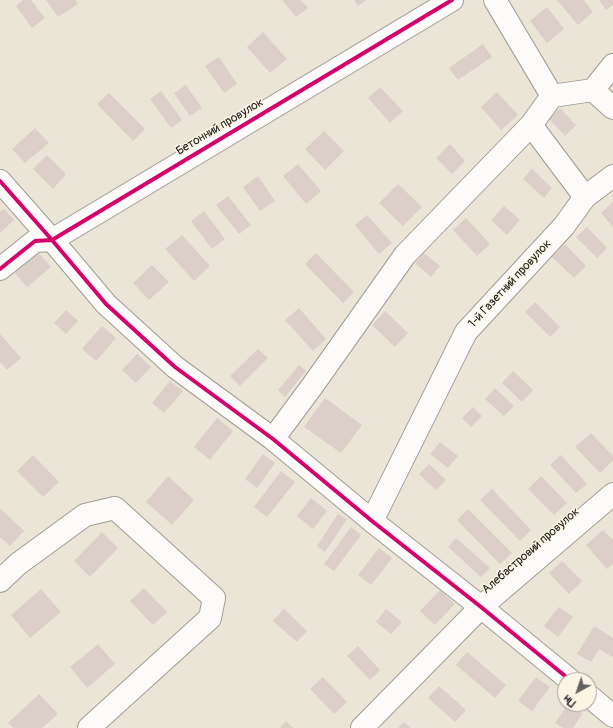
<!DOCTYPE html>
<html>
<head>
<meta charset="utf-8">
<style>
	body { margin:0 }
	#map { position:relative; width:613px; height:728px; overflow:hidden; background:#eae5d6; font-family:Pangolin,sans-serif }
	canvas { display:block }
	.north { position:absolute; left:557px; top:672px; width:40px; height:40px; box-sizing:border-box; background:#fcf5e5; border:1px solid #a29e95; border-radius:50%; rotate:220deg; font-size:11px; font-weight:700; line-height:16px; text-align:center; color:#1c1c1c }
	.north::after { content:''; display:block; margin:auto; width:14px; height:18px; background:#64625d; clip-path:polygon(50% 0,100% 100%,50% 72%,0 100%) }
</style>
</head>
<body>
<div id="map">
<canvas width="613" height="728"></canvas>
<div class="north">Пн</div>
</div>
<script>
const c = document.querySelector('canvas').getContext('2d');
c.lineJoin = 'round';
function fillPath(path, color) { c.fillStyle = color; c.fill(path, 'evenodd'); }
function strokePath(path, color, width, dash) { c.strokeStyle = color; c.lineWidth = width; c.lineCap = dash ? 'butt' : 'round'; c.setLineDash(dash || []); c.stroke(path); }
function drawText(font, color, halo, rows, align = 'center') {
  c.font = font + ' Pangolin,sans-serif'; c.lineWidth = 3; c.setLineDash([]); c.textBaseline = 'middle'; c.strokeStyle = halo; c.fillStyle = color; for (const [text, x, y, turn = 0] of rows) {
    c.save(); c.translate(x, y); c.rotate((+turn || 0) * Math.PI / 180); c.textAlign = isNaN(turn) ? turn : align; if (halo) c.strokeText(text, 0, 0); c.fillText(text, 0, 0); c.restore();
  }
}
const building = new Path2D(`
	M23,0h8l14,18 -13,10 -16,-22z
	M46,0h29l3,4 -20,13z
	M282,0h19l7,8 -12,9z
	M354,0h12l-8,6z
	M557,0h27l9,12 -15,13z
	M599,0h14v5l-7,5z
	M547,7l17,22 -17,14 -17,-22z
	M263,32l24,27 -17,14 -23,-26z
	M483,44l9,13 -34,23 -9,-12z
	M219,57l18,27 -13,9 -19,-27z
	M186,85l16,23 -12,8 -16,-23z
	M380,87l23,24 -13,12 -22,-25z
	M161,91l21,29 -11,8 -21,-29z
	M497,92l21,23 -17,15 -20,-23z
	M109,93l36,36 -12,12 -36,-37z
	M560,108l16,17 -11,11 -16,-17z
	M35,128l14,15 -24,20 -13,-14z
	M324,131l20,20 -19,19 -20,-21z
	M450,144l15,17 -13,13 -16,-16z
	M47,155l19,19 -13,15 -20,-20z
	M298,164l23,27 -15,13 -23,-28z
	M532,169l20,19 -8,10 -21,-19z
	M258,176l17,25 -15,10 -17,-24z
	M398,184l24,23 -19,19 -24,-23z
	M228,196l23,29 -12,9 -23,-29z
	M613,202v25l-12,-14z
	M504,206l16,14 -13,15 -16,-15z
	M4,209l10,11 -14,13v-21z
	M204,211l21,28 -13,10 -21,-28z
	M367,215l25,28 -13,11 -24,-29z
	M466,218l24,26 -13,12 -24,-26z
	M587,227l20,21 -10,10 -21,-21z
	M182,235l28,31 -16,15 -29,-32z
	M565,244l21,22 -12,12 -22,-21z
	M37,251l14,16 -24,20 -13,-15z
	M316,253l38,39 -11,11 -38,-39z
	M424,253l16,13 -9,11 -16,-14z
	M152,265l17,17 -20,18 -16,-17z
	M535,302l25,25 -10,10 -25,-25z
	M299,308l27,31 -13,12 -28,-31z
	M66,310l12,11 -12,13 -12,-11z
	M385,311l23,22 -13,14 -23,-22z
	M102,326l14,12 -20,23 -14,-12z
	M0,334l21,24 -14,12 -7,-8z
	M258,349l10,9 -28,28 -10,-10z
	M137,354l14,13 -15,16 -14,-13z
	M299,365l7,6 -21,26 -7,-7z
	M513,371l20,19 -11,12 -20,-19z
	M170,381l13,10 -19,22 -12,-10z
	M495,388l19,18 -10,10 -19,-17z
	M325,398l37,27 -21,28 -37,-26z
	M473,407l9,9 -11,11 -9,-9z
	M217,418l16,13 -23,29 -16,-13z
	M591,433l22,23v4l-13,13 -25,-26z
	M440,442l18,14 -10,12 -18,-14z
	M263,454l12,9 -18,25 -12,-9z
	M33,455l26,27 -16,15 -26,-26z
	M561,455l26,29 -11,9 -26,-28z
	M429,464l17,16 -10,10 -17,-16z
	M281,471l14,11 -28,35 -13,-10z
	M168,476l26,24 -22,25 -26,-23z
	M541,476l26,27 -13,12 -26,-26z
	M492,489l39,41 -11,11 -40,-41z
	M311,498l16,13 -14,18 -16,-13z
	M1,509l23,22 -14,15 -10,-9v-27z
	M468,509l44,44 -12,11 -43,-44z
	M338,514l9,5 -22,33 -8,-6z
	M351,527l10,8 -27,36 -10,-7z
	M603,530l10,10v24l-6,5 -21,-24z
	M102,532l16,16 -28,29 -16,-16z
	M456,538l34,30 -9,9 -33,-30z
	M379,548l13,10 -21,27 -13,-10z
	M562,561l20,20 -13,13 -20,-21z
	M144,588l23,24 -14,13 -23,-24z
	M41,589l20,23 -31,26 -19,-23z
	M440,590l15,14 -20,21 -15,-14z
	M559,607l14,10 -15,20 -14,-11z
	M284,609l23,22 -10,11 -24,-21z
	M386,609l16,13 -11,12 -15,-12z
	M594,626l19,12v18l-1,1 -13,-8 -8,13 -14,-8z
	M98,644l17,20 -28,24 -17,-21z
	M358,646l22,24 -10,10 -23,-24z
	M467,652l39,33 -11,13 -39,-33z
	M323,677l24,25 -13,12 -24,-25z
	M536,677l14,10 -18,24 -14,-10z
	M439,686l27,24 -11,12 -27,-24z
	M39,694l19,20 -16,14h-29l-5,-5z
	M568,704h6l8,10 -9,14h-10l-8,-5z
	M286,721l7,7h-13z
	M404,722l7,6h-13z`);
const minor = new Path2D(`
	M495,0l57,96 41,-6 20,18
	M593,90l20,-25
	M0,181l52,59 54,64 69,63 98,72 99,82 109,86 89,73
	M585,197l28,-21
	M0,269l35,-28 17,-1 400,-240
	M273,439l40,-54 92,-130 126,-130 21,-29
	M372,521l94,-189 98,-106 21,-29 -54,-72
	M0,581l18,-17 67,-49 30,-7 99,90 -4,20 -121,110
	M589,696l24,20
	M362,728l119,-121 132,-113`);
const cycleway = new Path2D(`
	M0,181l52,59 54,64 69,63 98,72 99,82 109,86 89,73
	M0,269l35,-28 17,-1 400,-240`);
const streetNames = [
	["Бетонний провулок",220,127,-31],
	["1-й Газетний провулок",510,284,-47],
	["Алебастровий провулок",531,551,-41]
];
fillPath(building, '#dccfc9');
strokePath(minor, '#a09d94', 24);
strokePath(minor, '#fcfbf9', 22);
strokePath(cycleway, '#d6006c', 4);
drawText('12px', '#1c1c1c', '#fcf5e5', streetNames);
</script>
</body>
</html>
